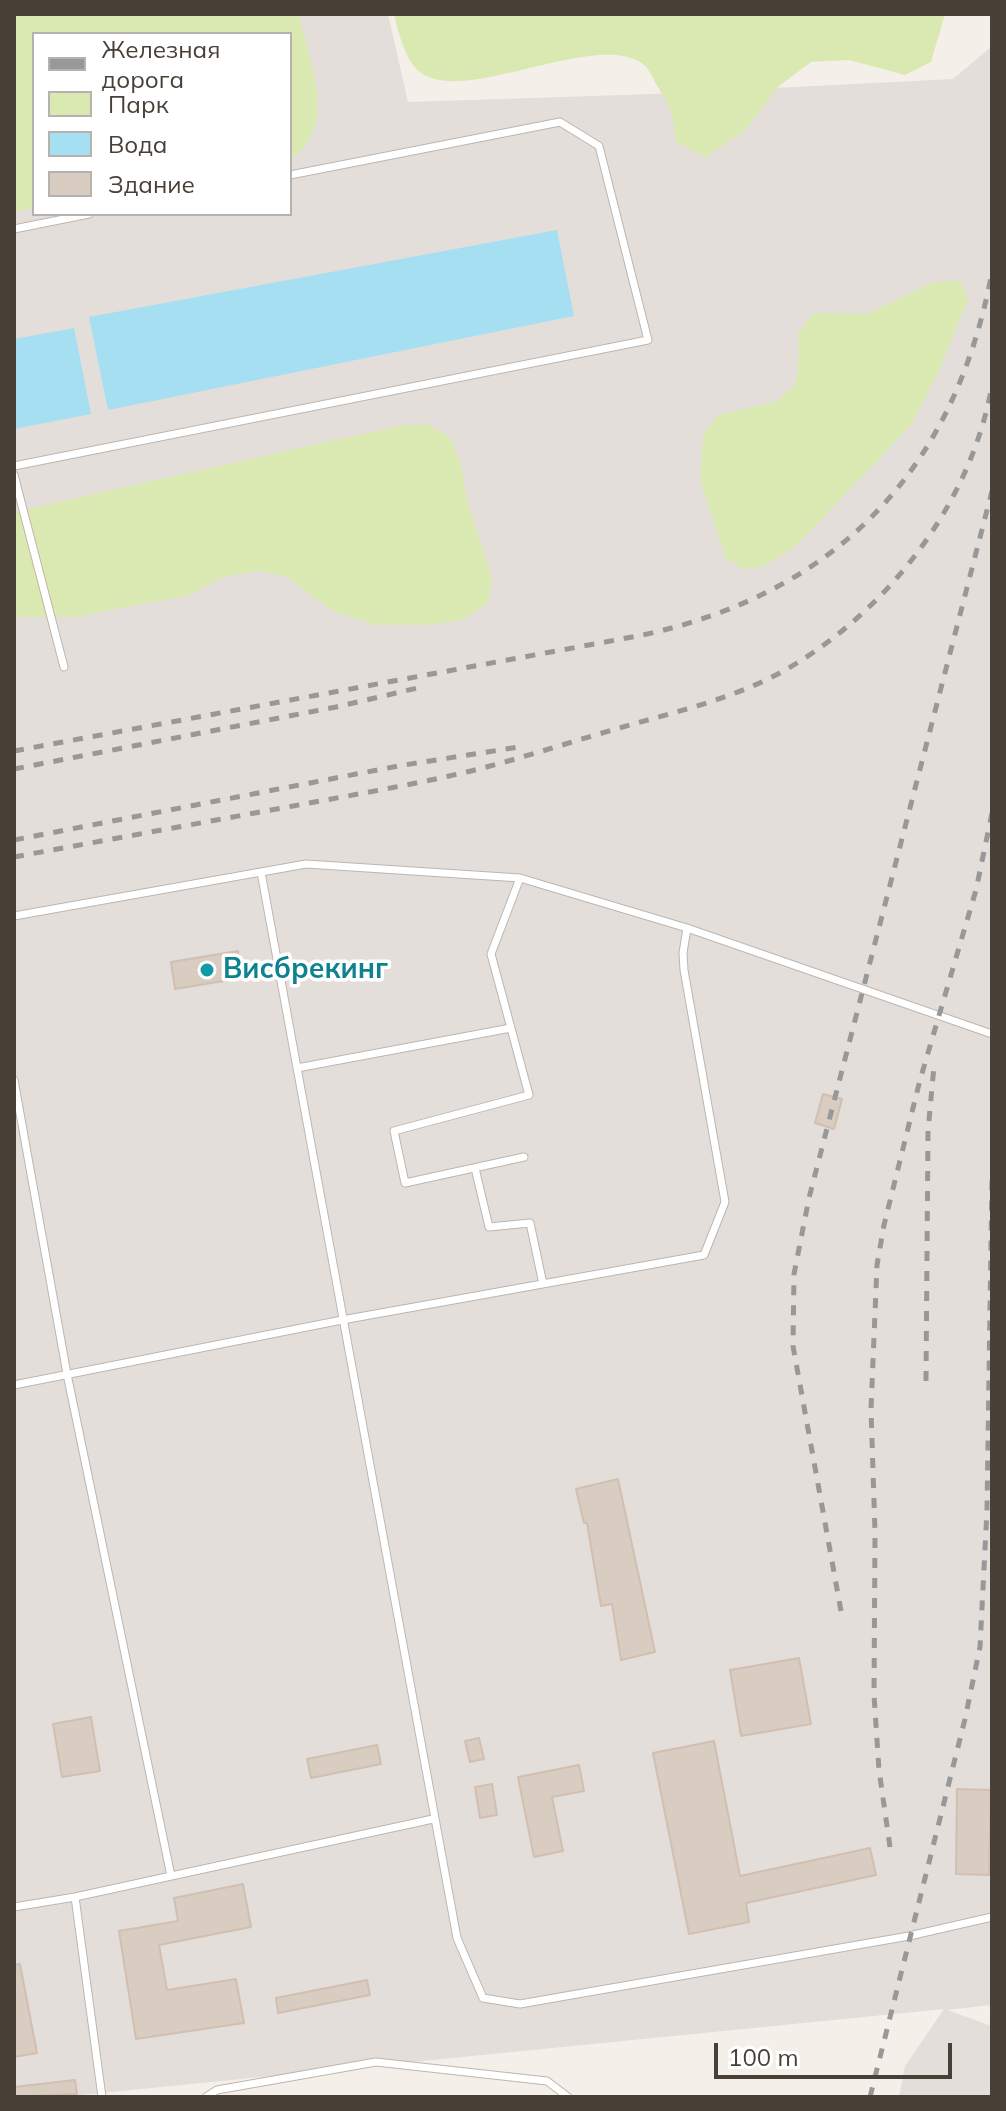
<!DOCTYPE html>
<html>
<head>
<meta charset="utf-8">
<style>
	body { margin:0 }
	#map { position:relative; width:1006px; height:2111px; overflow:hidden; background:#f5efe9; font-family:Mulish,sans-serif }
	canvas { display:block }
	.frame { position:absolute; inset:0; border:16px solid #483f37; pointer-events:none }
	.legend { position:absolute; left:32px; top:32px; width:260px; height:184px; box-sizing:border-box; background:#fff; border:2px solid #b6b2af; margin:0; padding:10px 14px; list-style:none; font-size:24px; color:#483f37 }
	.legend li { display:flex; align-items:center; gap:16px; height:40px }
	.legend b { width:40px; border:2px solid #b6b2af }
	.scale { position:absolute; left:714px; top:2043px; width:238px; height:36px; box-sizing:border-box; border:4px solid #483f37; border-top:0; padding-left:10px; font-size:24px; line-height:28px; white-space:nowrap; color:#483f37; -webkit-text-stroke:6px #fff; paint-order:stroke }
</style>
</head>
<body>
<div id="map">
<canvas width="1006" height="2111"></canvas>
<div class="frame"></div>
<ul class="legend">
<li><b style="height:10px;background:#989898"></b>Железная дорога</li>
<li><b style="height:22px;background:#dae9b2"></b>Парк</li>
<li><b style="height:22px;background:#a5dff1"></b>Вода</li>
<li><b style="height:22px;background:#d9ccc1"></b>Здание</li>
</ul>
<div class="scale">100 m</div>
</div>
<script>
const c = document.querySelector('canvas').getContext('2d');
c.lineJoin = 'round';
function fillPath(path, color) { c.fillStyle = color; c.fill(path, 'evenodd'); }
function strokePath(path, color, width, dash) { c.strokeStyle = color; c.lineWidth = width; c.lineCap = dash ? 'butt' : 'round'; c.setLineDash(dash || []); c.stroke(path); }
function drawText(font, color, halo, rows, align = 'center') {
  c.font = font + ' Mulish,sans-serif'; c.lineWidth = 7; c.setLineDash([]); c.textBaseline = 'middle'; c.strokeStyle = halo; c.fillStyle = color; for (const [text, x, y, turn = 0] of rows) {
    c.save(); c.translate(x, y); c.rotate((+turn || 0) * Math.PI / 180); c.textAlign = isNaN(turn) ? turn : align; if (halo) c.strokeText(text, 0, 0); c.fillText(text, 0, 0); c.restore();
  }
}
const industrial = new Path2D(`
	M14,14h374l20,88 245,-8 300,-15 39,-33v1959l-45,5 45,16v71h-93l6,-31 39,-57 -883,88h-47zM34,34h256v180h-256z`);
const green = new Path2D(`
	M22,14h277c10,46 41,114 -9,146v-126h-256v174l-20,4v-193z
	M394,14h551l-14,48 -26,13 -56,-15 -38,2 -32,24 -35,45 -39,27 -30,-17c-2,-30 -3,-31 -19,-57 -3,-5 -7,-16 -13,-20 -51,-37 -193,52 -230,1 -10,-14 -15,-34 -19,-51z
	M960,281l8,18 -30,74 -28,53 -116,122 -31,18 -20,3 -17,-10 -26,-79 3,-44 14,-21 58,-13 20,-17 4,-29 -1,-23 16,-20 54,1 66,-32z
	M428,424l22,14 11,25 6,37 25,77 -4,26 -25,17 -40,5h-47l-43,-14 -48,-35 -26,-5 -34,5 -35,19 -116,22h-60v-105l384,-86z`);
const water = new Path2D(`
	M557,230l17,86 -466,94 -19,-93z
	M74,328l17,86 -77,15v-90z`);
const building = new Path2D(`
	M238,951l4,27 -67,11 -4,-27z
	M823,1094l19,5 -8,30 -19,-6z
	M618,1479l37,173 -34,8 -9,-56 -11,2 -14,-83h-3l-8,-34z
	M799,1658l12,66 -70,12 -11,-66z
	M91,1717l9,54 -38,6 -9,-53z
	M479,1738l5,21 -14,3 -5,-21z
	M714,1741l26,135 130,-28 6,27 -130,28 3,19 -60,12 -36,-181z
	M377,1745l4,19 -70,14 -4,-19z
	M579,1765l5,26 -32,6 11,54 -29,6 -16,-80z
	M492,1784l5,31 -17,3 -5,-31z
	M957,1789l34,1 -2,85 -33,-1z
	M243,1884l8,43 -92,18 8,45 69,-11 8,44 -108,16 -17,-108 59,-10 -4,-23z
	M20,1964l17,89 -23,4v-92z
	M367,1980l3,15 -92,18 -2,-15z
	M75,2080l2,14 -63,3v-10z`);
const lane = new Path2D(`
	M14,229l75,-15
	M14,466l634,-126 -49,-194 -39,-24 -270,53
	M14,475l50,192
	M261,872l196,1066 26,60 37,6 389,-68 83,-19
	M520,878l-29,76 38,141 -135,36 11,52 119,-26
	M14,916l292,-52 214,14 167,50 305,106
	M297,1068l214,-40
	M14,1080l53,294 104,502
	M475,1168l14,59 41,-4 13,61
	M14,1385l328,-65 362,-65 21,-53 -41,-232 -1,-17 4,-25
	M75,1897l27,200
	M14,1907l61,-10 358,-78
	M206,2097l11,-7 159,-28 171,19 21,16`);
const rail = new Path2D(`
	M14,751l629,-116c197,-43 312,-167 349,-363
	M14,769l322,-62 86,-20
	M14,840l384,-74 127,-20
	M14,857c93,-17 186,-34 279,-51 59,-11 119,-21 178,-35 48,-12 96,-28 145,-42 61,-18 125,-31 181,-66 97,-60 175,-164 195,-278
	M926,1381l2,-250 6,-65
	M841,1611l-48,-265 1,-72 15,-76 183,-707
	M890,1847l-11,-77 -5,-75 1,-163 -4,-123 6,-144 7,-40 36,-145 56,-190 16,-77
	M870,2097l95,-378 15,-72 7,-137 5,-335`);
const markers = [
	[207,970,8,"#0f9aa8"]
];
const cultureNames = [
	["Висбрекинг",223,970]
];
fillPath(industrial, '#e4deda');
fillPath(green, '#dae9b2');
fillPath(water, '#a5dff1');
fillPath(building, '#d9ccc1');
strokePath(building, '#d1bfb1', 2);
strokePath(lane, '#c0b5ab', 9);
strokePath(lane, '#fff', 7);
strokePath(rail, '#989898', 5, [10, 10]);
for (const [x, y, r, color] of markers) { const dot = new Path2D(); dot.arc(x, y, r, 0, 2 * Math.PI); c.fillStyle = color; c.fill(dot); strokePath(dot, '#fff', 3); }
drawText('bold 28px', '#0d838f', '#fff', cultureNames, 'left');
</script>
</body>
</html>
